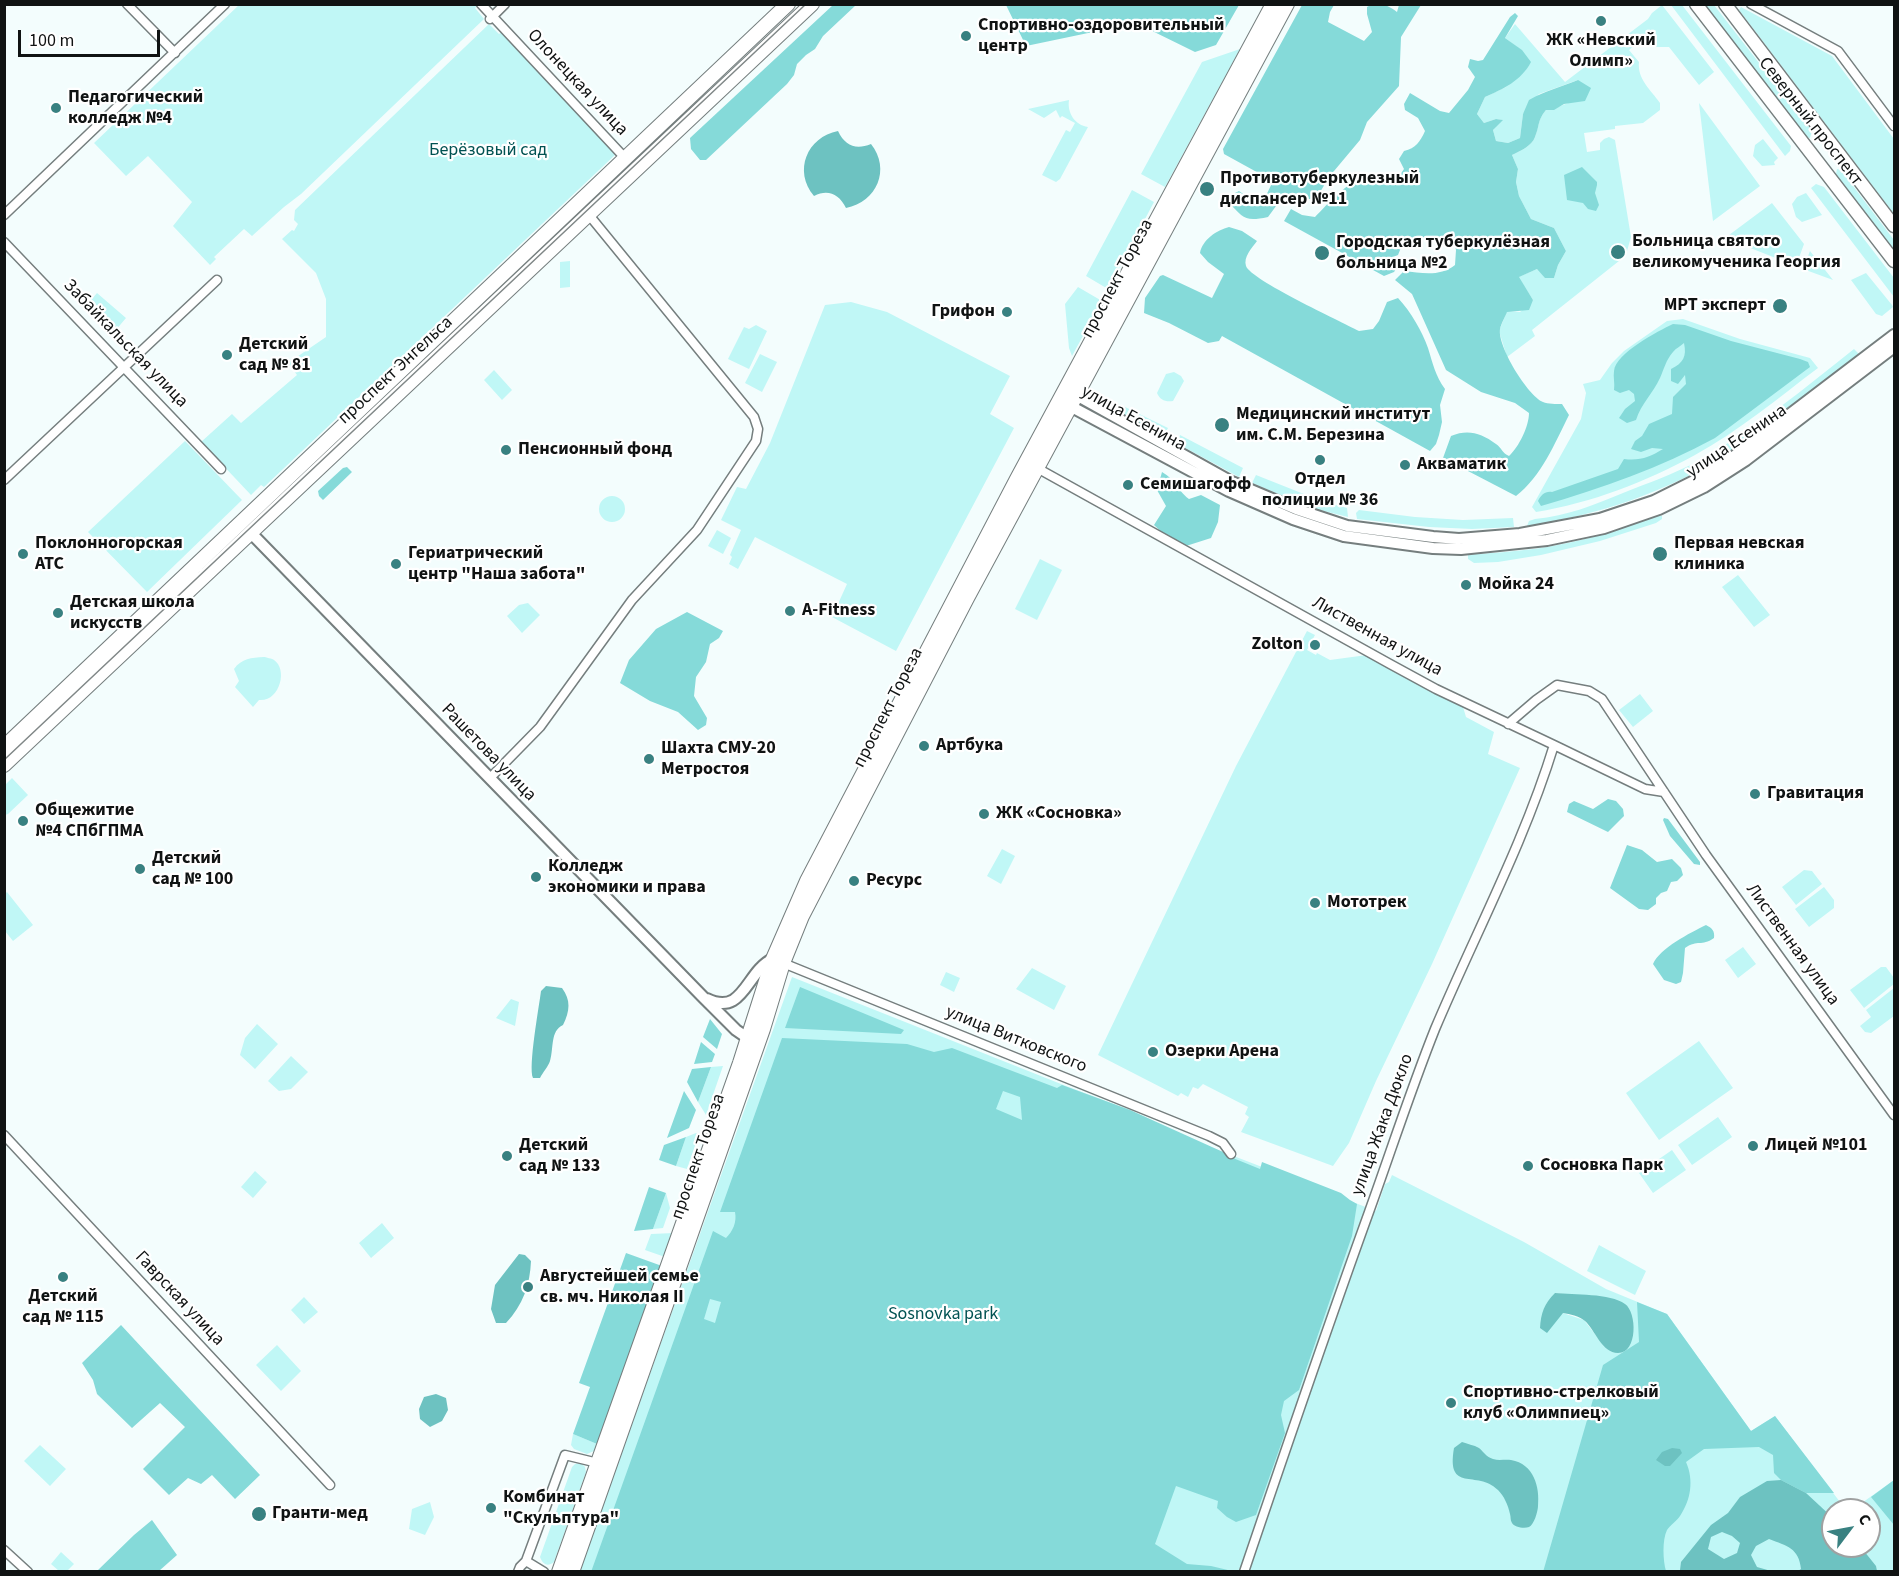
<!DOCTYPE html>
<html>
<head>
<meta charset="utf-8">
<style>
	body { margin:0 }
	#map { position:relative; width:1899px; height:1576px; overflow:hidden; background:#f3fdfd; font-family:"Source Sans 3",sans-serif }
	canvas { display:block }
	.frame { position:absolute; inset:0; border:6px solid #101313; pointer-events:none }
	.north { position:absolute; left:1821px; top:1498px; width:60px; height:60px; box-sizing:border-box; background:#fff; border:2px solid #9fa1a1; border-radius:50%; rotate:58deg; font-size:16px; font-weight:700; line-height:24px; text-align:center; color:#101313 }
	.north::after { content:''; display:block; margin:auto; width:21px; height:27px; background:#398181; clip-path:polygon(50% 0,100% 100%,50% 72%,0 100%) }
	.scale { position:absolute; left:18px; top:30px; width:142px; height:27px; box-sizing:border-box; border:3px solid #101313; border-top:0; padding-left:8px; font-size:18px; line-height:21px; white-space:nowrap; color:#101313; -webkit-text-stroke:4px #fff; paint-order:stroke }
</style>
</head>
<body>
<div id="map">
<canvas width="1899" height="1576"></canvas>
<div class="frame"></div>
<div class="north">С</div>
<div class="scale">100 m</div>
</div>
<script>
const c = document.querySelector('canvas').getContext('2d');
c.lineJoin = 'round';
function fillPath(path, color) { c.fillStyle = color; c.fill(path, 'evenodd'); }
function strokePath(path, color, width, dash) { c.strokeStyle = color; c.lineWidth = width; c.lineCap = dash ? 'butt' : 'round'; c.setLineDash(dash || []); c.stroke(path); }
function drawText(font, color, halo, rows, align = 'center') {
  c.font = font + ' "Source Sans 3",sans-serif'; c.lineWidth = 4.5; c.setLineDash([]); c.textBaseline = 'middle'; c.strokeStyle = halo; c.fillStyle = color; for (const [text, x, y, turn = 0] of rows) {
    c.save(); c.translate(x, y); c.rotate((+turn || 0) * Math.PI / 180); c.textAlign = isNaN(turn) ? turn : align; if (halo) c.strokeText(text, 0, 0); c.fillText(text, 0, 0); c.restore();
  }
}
const green = new Path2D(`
	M240,4l236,1 1,1 -2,2 9,11 -183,175 -17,13 -32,29 -8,-7 -30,28 2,2 -6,6 -37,-39 19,-24 -44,-46 -22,20 -32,-33z
	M1662,5l52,67 -15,13 -30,-38h-13l-10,-11 -17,14 10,12c-2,17 12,28 21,41v7l-17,13 -28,3v3l-31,4 3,19 13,-2v-7l4,-4 5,-2 6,3 16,97 -4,14 -8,10 -87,69 3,6 -28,21 -8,-26 8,-20 13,1 13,-12 -15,-23 19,-8 17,9 4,-13 8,-14 -12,-23 -23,-9 -12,-23 -3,-14 2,-13 -6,-14c8,-4 20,-9 23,-18 5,-13 2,-17 12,-28 9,1 15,-5 25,-7l6,-22 -39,14 -16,20 -3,24 -12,5 -12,-2 -3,-11 9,-10 -6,-1 -12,4 -7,-9 8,-17 21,-10 15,-37 -16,-12 10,-14 50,58 83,-63 4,-6z
	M1671,5h11l109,141 -1,5 -5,5z
	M1703,5h11l98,126 -2,7 -5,-1z
	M1741,7l91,49 62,83v75l-155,-204z
	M489,24l10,10 3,-2 114,122 -352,333 -3,-2 -10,10 -50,-53 31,-28 9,9 56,-48 -9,-12 38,-26v-38l-10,-26 -34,-34 10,-9 2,1 4,-7 -4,-4 1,-10z
	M1240,49l-75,138 -24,-13 61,-112z
	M1069,100c-2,13 6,25 19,27l-28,52 -4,3 -14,-7 24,-45 4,2 5,-9 -13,-7 -2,2 -4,-8 -12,8 -16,-9z
	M1699,103l61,83 -47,35z
	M1763,139l15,19 -4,4 1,3 -13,1 -9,-10 2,-11z
	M1837,169l4,1 53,70v10l-58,-76z
	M1816,184l8,3 70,91v19l-83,-109z
	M1132,190l22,12 -46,87 -22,-13z
	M1806,193l16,22 -20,7 -6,-5 -4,-13 5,-7z
	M1772,203l32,41 -8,22 -71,-28z
	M1810,251l23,29 -30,-11z
	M570,261v26l-10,1v-26z
	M1866,273l26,32 1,2 -11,9 -6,-2 -25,-34z
	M1078,287l24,14 -30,55 -3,-8 -4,-44z
	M97,293l29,25 -11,13 -29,-25z
	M851,302l36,10 123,64 -20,38 24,14 -118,223 -64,-34 15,-33 -92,-47 -17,32 -9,-5 3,-7 -2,-2 11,-25 -20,-10 16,-33 9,2 24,-46 55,-138z
	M1683,319l57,20 70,19 8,10c-40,30 -79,63 -123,87 -49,27 -104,48 -159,57l-4,-5 49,-88 5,-26 -3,-9 17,-4 12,-17 12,-12 43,-30z
	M756,325l11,6 -18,38 -21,-10 16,-32 5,2z
	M1854,349l7,7c-44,33 -87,69 -133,98 -62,38 -129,61 -201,72l2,-5 6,-2c33,-3 58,-14 88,-26 25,-10 51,-19 75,-32 56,-31 107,-73 156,-112z
	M760,354l17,8 -15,30 -17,-9z
	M494,370l18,20 -10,10 -18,-20z
	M1174,372l7,4 3,5 -11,20c-8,1 -13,-1 -16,-8l9,-19z
	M1117,403l51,25 -5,9 -50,-27z
	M1180,435l63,33 -4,9 -61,-33z
	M185,441l57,59 -95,92 -59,-60z
	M1256,475l68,27 23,6 1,9 -36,-9 -60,-25z
	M599 509a13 13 0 1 1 26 0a13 13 0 1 1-26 0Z
	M1359,510l56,7 48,3 50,-2 1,9 -42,2 -43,-2 -72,-8 -1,-6z
	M1654,515l8,1v3l-6,4 -56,18 -59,14 -43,7 -24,1 -6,-4v-5c45,-1 94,-7 138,-21 16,-6 32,-12 48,-18z
	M717,530l14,8 -8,16 -15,-8z
	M1040,559l22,11 -25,50 -22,-11z
	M1738,575l32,40 -16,12 -32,-40z
	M528,603l12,12 -18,18 -15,-17 12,-11z
	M1307,631l8,4 -8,15 9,5 1,-2 13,7 37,-5 96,52 3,10 28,15 -6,22 32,14 -88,196 -56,117 -27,62 -16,23 -92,-34 8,-15 -4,-3 3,-7 -45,-23 -5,5 -5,-2 -5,10 -7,-4 -3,3 -80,-41 138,-289z
	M264,657c1,0 9,2 10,3 14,9 6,42 -15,40l-6,7 -18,-20 4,-6 -5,-12c8,-11 17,-11 30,-12z
	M1640,694l13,17 -20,16 -14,-17z
	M12,778l16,17 -20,19 -3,1v-30z
	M1002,849l13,7 -14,28 -14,-8z
	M1804,870l8,1 10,13 -26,21 -14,-18z
	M1824,887l10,13v8l-25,19 -14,-18z
	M7,892l26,33 -20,16 -8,-10v-37z
	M1743,947l13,17 -18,14 -13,-18z
	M1881,967h5l8,11v6l-30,24 -14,-18z
	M1032,968l34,18 -12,24 -38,-21z
	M946,972l14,6 -6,14 -14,-7z
	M792,977l274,109 64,24 70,33 176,68 9,-27 4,-2 3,-7 132,67 82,47 61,25 84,117 24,-15 71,94h-13v36h36v-36h-17l42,-30v91l-1315,1zM1555,1293l24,3 26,51 -21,-27 -21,-7z
	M1894,988v28l-23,17 -6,-1 -5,-6 11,-9 -5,-7z
	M511,999l8,3 -4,24 -19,-8z
	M257,1024l21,20 -23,25 -15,-14 5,-17z
	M1699,1041l34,47 -74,52 -33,-47z
	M291,1056l17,16 -17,17 -12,2 -11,-10z
	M723,1066l-17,49 -8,-13 13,-35z
	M1718,1117l14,20 -40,28 -14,-20z
	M696,1133l3,1 -12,35 -11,-3 10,-29z
	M1672,1150l14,20 -33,23 -14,-20z
	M255,1171l12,11 -14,16 -12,-11z
	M666,1193l4,15 -7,20 -10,1z
	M382,1223l12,15 -23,20 -12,-15z
	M674,1233l-9,24 -20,-7 6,-16z
	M1599,1245l47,26 -11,24 -48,-24z
	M304,1297l14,15 -14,12 -13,-14z
	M277,1345l24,26 -20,20 -25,-26z
	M573,1434l24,10 -3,7 -7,3 -13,-5 -3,-4z
	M40,1445l26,24 -16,17 -26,-25z
	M581,1463l4,4 1,5 -32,90c-6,5 -11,3 -14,-5l32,-90 3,-3z
	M430,1502l4,15 -9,18 -16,-6 3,-20z
	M61,1552l13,12 -7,7h-8l-8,-7z`);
const forest = new Path2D(`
	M833,5h23l-33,31 -8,13 -9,6 -9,9 -3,11 -7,9 -81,76h-6l-9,-11 -1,-11z
	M1006,5h233l-23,40 -21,7 -59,-29 -110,23z
	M1302,5h32l-4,7 -2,10 36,19 8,-9 -5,-18v-7c11,-6 21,-2 30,5l2,-7h22l-20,32 -2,49 -32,36 -7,18 -31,37 -10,17 -9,5 -28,-1 -14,19c-24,5 -24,1 -40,-15l5,-8 6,-3 18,13 6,-2 10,-21 -49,-27 -1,-5z
	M1515,13l3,3 -13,22 17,12 9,12c-10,19 -28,27 -46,35l-8,17 7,9 12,-4 7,1 -10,10 3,11 12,2 12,-5 3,-24 6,-14c16,-9 32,-13 49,-20l13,8 -6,13 -21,3 -10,6h-8c-9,11 -6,15 -11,27 -3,9 -15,14 -23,18l6,14 -2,13 3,14 12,23 23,9 12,23 -8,14 -4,13h-9l-8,-9 -18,8 14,23 -4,10 -22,2c-2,5 -6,12 -7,17 -3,17 28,67 43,73 5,2 13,2 19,2l7,11c-14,28 -28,62 -53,81l-73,-38 8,-22c17,-7 30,-3 45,8 6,4 6,9 13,12 10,-9 20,-30 20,-43l-14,-10 -34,-11 -35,-22 -34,-76 -17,-14 9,-9c18,2 36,6 51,-6l1,-15 -3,-11 -21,2 -11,-5 -17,4 -6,15 -10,4 10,7 -4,6 -10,4 -100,-55 7,-12 11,6 13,2c12,-12 35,-39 51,-39 10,0 13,8 27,7l11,-16 -5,-10 5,-8c12,-3 16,-9 21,-20l-7,-13 -13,-8 -1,-6 6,-11 30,18 9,2 19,-23 7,-13 -7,-10 2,-8 8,2 5,-1 27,-43z
	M1582,167l15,15v3l-2,8 4,12 -3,6 -8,-2 -5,-6 -16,-3 -3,-25z
	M1229,227l13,4 15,10c-5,7 -14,16 -11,25 5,14 94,55 113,65l14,-2 6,-8 8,-19 11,-4c13,14 24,33 30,50 5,16 7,27 17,41l-5,16 2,17 -3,13 -3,9 -6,7 -208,-115 -3,5 -11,2 -39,-20 -25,-10 1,-15 15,-22 3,-1 49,23 12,-24 -16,-12 -8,-9c2,-13 17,-23 29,-26z
	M1673,324l12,1 46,16 69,18 8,3 2,5 -95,71c-55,30 -113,50 -174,68l-3,-5c3,-6 7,-10 14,-9l66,-23 6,-10c16,2 26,-2 39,-10l-11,-1 -11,4 -10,-3 4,-8 7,-5 7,-12 23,-10 1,-17 13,-13 -1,-9 -7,9 -7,-3v-12c12,-6 16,-12 13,-26 -3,3 -8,5 -11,9 -7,8 -9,17 -13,26 -7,15 -19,26 -24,42l-9,3 -8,-5 6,-9 10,-8 -1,-7 -5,-4 -9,3 -6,-3c1,-7 -1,-13 0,-19 2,-18 44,-40 59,-47z
	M347,467l5,5 -29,28 -4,-4 -1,-5 25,-23z
	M1162,472c15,9 14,17 27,27l12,-4 19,10 -2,17 -7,16 -25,8 -19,-9 -13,-12 12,-19 -9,-16z
	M687,612l36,19 -4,7 -9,6 -4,18 -10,15 -2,19 13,22 -1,7 -8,5 -20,-18 -28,-11 -30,-18 9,-23 27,-31z
	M1608,799l8,2 7,8 1,7 -16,16 -41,-20 2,-8 5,-3 19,8z
	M1664,818l4,1 32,43v3l-6,-1 -24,-28 -7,-16z
	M1627,845l15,5 15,12 15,-3 9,9 2,7 -6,6 -6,1 -4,9 -6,2 -5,5v6l-8,6 -9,-1 -29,-21z
	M1706,925c6,3 9,6 8,13 -13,9 -16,1 -29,10l-2,25 -2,9 -5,2 -12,-4 -11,-16c7,-16 37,-31 53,-39z
	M800,987l104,43 -3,4 -116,-6z
	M710,1019l12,15 -5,15 -14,-12z
	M782,1038l125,6 27,8 18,-4 105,40 5,-3 68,25 93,42 5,4 32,13 2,-7 79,31 9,7 7,4 -5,32 -53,154 -15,11 -3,14 4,18 -29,82 -20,7 -9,-5 -10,-9 1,-7 -42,-15 -21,58 32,20 24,2 21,5 -641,1 122,-341 13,7c7,-7 11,-16 9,-26h-15zM1003,1091l17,6 2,23 -26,-11zM710,1299l11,3 -6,21 -11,-4z
	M701,1042l14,12 -3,8 -18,2z
	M711,1067l-13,35 -11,-20 5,-13z
	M684,1091l12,19 -7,18 -22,10z
	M686,1137l-10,29 -17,-6 5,-15z
	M649,1187l17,6 -13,36 -19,2z
	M626,1253l36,13 -65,178 -24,-10 17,-47 -11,-4z
	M1637,1302l30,12 84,117 24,-15 59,77h-28l-25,-13 -7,-7 -1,-18 -14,-8 -55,2 -18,13c8,18 5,38 -6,54 -3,5 -10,9 -13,14 -5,10 -4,31 -1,41l-123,1 60,-207 36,-23z
	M121,1325l139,150 -25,24 -23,-24 -11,9 -13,-6 -19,17 -26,-26 42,-42 -25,-24 -28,25 -35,-34 -4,-14 -11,-17z
	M1894,1480v45l-23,-28z
	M152,1520l25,35 -18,16h-62l37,-36z`);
const water = new Path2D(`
	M838,131c7,15 18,19 33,13 20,25 6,58 -25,64 -7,-14 -18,-19 -32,-12 -21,-25 -7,-59 24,-65z
	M546,986l16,2c9,12 8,23 1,37 -13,6 -9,23 -13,36 -2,6 -7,11 -10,17h-7c-5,-11 6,-71 8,-87z
	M519,1254l6,1 6,6c-1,24 -8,44 -25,62h-10l-5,-14 4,-24z
	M1555,1293c19,2 55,0 70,11 12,8 13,49 -7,49 -16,0 -23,-23 -33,-32 -6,-5 -15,-7 -22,-8l-16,20 -7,-5c1,-15 4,-24 15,-35z
	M436,1394l10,4 2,12 -6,11 -12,6 -10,-8 -1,-10 5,-12z
	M1462,1442c5,2 12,3 17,6 5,4 7,9 14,11 6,2 12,0 18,1 23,4 29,27 27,46 0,5 -4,19 -9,21 -5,2 -15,0 -17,-4 -2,-3 -1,-6 -2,-9 -2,-9 -6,-18 -12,-24 -21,-21 -52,4 -44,-42z
	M1672,1448l8,1 2,4 -12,13h-5l-9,-6 6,-8z
	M1781,1480l25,13 27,25v28h27l16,20 1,5h-79l3,-2c-2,-21 -14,-23 -32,-30l-13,7 -5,9 6,12 14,4 -89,1 -2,-2 1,-8 30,-37 17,-12 12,-16 27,-16zM1722,1532l10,4 8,7 -3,10 -13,6 -16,-10 3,-12z`);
const minor = new Path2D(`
	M127,4l48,49
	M481,4l144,154
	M1751,4l87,47 56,75
	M490,19l15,-15
	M4,215l221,-211
	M4,242l217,227
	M1037,468l353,196 46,25 118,56c-30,98 -79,189 -119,284 -24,60 -44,122 -66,183 -43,119 -84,239 -125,360
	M4,480l213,-200
	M1508,724l28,-24 21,-15 32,6 13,8 104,156 188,260
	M1554,745l91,44 19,3
	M490,778l50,-51 92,-127 65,-70 59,-89 2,-12 -4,-12 -165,-202
	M783,963l426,173 14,7 8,11
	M4,1135l326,350
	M4,1550l24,22
	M526,1561l18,11
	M518,1572l2,-5 6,-6 39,-106 37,9`);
const tertiary = new Path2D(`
	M1069,395h7l156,87 64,27 51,17 86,11 26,2 61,-5 80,-15 54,-18 44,-22 41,-26 155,-118
	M1066,401l4,5 159,85 64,28 51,17 89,12 28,1 86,-9 57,-12 55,-19 45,-22 42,-27 148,-113
	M251,533l451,463 34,34 16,11
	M707,999c37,18 39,-28 66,-40l4,2`);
const secondary = new Path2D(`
	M1696,4l198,257
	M1725,4l169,222`);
const primary = new Path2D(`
	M4,747l784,-743
	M4,765l808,-761
	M559,1572l181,-509 33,-104 34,-78 210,-402 256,-475
	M572,1572l191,-543 20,-66 19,-47 165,-318 320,-594`);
const tram = new Path2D(`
	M4,760l802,-756`);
const markers = [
	[1601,21,6,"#398181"],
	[966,36,6,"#398181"],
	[56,108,6,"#398181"],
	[1207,189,8,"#398181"],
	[1618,252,8,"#398181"],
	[1322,253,8,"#398181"],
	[1780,306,8,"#398181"],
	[1007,312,6,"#398181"],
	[227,355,6,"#398181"],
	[1222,425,8,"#398181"],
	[506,450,6,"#398181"],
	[1320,460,6,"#398181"],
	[1405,465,6,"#398181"],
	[1128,485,6,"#398181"],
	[23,554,6,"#398181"],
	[1660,554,8,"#398181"],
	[396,564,6,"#398181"],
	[1466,585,6,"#398181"],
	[790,611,6,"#398181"],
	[58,613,6,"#398181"],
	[1315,645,6,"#398181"],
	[924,746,6,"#398181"],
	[649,759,6,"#398181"],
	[1755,794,6,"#398181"],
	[984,814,6,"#398181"],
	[23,821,6,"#398181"],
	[140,869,6,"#398181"],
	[536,877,6,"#398181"],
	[854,881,6,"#398181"],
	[1315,903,6,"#398181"],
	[1153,1052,6,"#398181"],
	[1753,1146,6,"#398181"],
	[507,1156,6,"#398181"],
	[1528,1166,6,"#398181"],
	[63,1277,6,"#398181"],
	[528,1287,6,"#398181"],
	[1451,1403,6,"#398181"],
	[491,1508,6,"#398181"],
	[259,1514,8,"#398181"]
];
const poiNames = [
	["Спортивно-оздоровительный",978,26],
	["центр",978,47],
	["ЖК «Невский",1601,41,"center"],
	["Олимп»",1601,62,"center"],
	["Педагогический",68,98],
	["колледж №4",68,119],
	["Противотуберкулезный",1220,179],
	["диспансер №11",1220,200],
	["Больница святого",1632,242],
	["великомученика Георгия",1632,263],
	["Городская туберкулёзная",1336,243],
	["больница №2",1336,264],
	["МРТ эксперт",1766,306,"right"],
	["Грифон",995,312,"right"],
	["Детский",239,345],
	["сад № 81",239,366],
	["Медицинский институт",1236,415],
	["им. С.М. Березина",1236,436],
	["Пенсионный фонд",518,450],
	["Акваматик",1417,465],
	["Отдел",1320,480,"center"],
	["полиции № 36",1320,501,"center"],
	["Семишагофф",1140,485],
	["Поклонногорская",35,544],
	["АТС",35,565],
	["Первая невская",1674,544],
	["клиника",1674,565],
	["Гериатрический",408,554],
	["центр \"Наша забота\"",408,575],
	["Мойка 24",1478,585],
	["Детская школа",70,603],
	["искусств",70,624],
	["A-Fitness",802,611],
	["Zolton",1303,645,"right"],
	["Артбука",936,746],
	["Шахта СМУ-20",661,749],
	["Метростоя",661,770],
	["Гравитация",1767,794],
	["Общежитие",35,811],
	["№4 СПбГПМА",35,832],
	["ЖК «Сосновка»",996,814],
	["Детский",152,859],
	["сад № 100",152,880],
	["Колледж",548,867],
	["экономики и права",548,888],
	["Ресурс",866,881],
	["Мототрек",1327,903],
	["Озерки Арена",1165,1052],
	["Детский",519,1146],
	["сад № 133",519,1167],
	["Лицей №101",1765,1146],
	["Сосновка Парк",1540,1166],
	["Августейшей семье",540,1277],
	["св. мч. Николая II",540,1298],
	["Детский",63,1297,"center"],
	["сад № 115",63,1318,"center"],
	["Спортивно-стрелковый",1463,1393],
	["клуб «Олимпиец»",1463,1414],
	["Комбинат",503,1498],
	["\"Скульптура\"",503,1519],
	["Гранти-мед",272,1514]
];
const streetNames = [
	["Олонецкая улица",577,83,47],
	["Северный проспект",1810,122,52],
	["проспект Тореза",1118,279,-62],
	["Забайкальская улица",125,344,46],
	["проспект Энгельса",396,371,-43],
	["улица Есенина",1133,419,29],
	["улица Есенина",1737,442,-34],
	["Лиственная улица",1377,637,29],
	["проспект Тореза",889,708,-63],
	["Рашетова улица",488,753,46],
	["Лиственная улица",1792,945,54],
	["улица Витковского",1016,1040,22],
	["улица Жака Дюкло",1383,1125,-70],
	["проспект Тореза",699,1157,-71],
	["Гаврская улица",179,1299,47]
];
const parkNames = [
	["Берёзовый сад",488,151],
	["Sosnovka park",943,1315]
];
fillPath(green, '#c0f7f6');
fillPath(forest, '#85dad9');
fillPath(water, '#6dc2c1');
strokePath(minor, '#757e7e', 11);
strokePath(tertiary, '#757e7e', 14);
strokePath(secondary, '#757e7e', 15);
strokePath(primary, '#757e7e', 16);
strokePath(minor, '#fff', 8);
strokePath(tertiary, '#fff', 10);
strokePath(secondary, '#fff', 12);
strokePath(primary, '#fff', 14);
strokePath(tram, '#808787', 1.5);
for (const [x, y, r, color] of markers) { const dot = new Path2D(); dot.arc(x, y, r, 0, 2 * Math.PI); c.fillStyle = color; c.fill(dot); strokePath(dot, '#fff', 2); }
drawText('bold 18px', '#101313', '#fff', poiNames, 'left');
drawText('18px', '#101313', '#fff', streetNames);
drawText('18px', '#015252', '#fff', parkNames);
</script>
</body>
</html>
